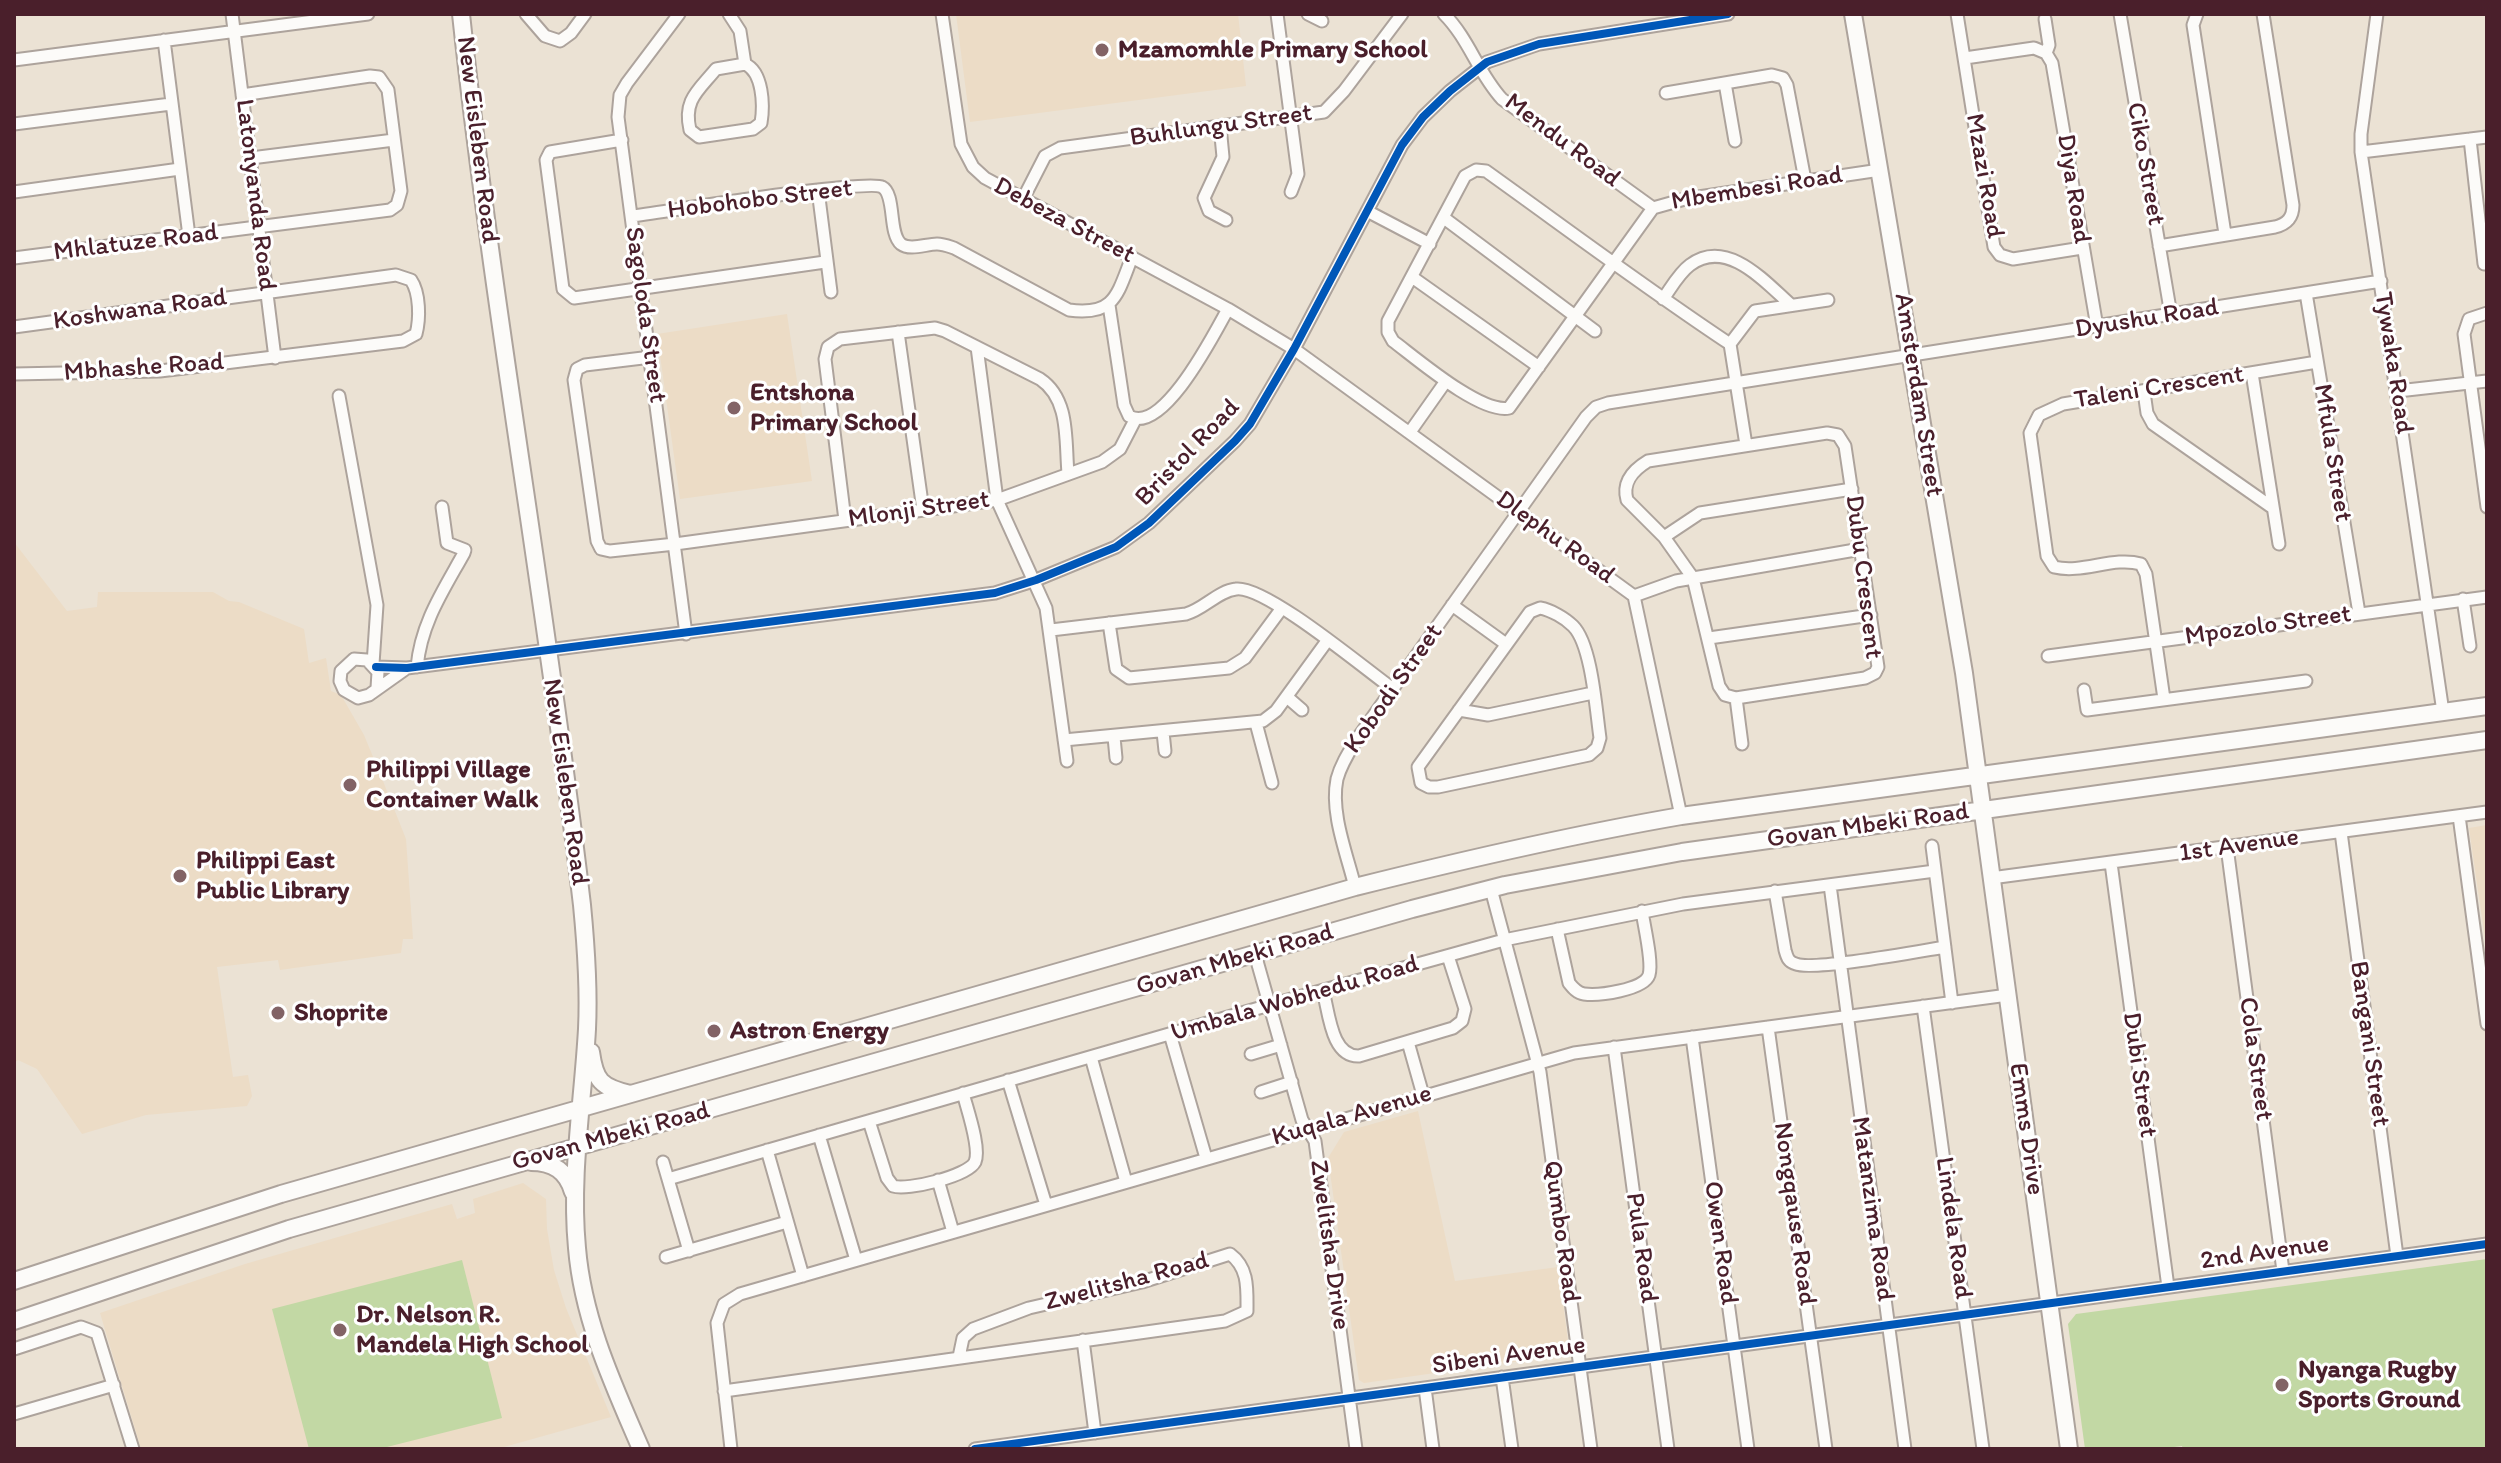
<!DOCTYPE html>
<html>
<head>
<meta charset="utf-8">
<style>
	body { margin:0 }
	#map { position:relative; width:2501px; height:1463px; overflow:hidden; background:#ebe2d4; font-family:Itim,sans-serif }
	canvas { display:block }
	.frame { position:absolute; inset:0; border:16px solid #4a1f2b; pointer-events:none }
</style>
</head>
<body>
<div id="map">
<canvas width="2501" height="1463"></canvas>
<div class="frame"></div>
</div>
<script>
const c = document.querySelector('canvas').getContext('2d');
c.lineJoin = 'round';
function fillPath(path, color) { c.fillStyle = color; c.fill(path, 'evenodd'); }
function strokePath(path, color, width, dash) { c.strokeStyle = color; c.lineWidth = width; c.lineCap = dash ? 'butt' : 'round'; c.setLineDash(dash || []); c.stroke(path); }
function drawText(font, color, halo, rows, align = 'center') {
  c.font = font + ' Itim,sans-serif'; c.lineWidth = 6; c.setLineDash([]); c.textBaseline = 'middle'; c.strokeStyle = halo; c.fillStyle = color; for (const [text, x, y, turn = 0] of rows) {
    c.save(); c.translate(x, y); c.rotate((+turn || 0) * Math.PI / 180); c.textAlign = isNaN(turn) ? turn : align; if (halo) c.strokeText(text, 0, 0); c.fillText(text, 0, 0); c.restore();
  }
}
const built = new Path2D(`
	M956,14h282l8,72 -276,36z
	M787,314l25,167 -132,18 -23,-165z
	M14,542l53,69 30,-4 1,-15h115l16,9 10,1 65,27 5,34 17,-5 5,33 10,4 23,40 19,46 23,58 7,100h-10l-2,14 -121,17 -2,-10 -61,7 16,110 15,-2 4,21 -5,10 -101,9 -64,19 -45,-65 -19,-9 -4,3z
	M2487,825v127l-18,-124z
	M1418,1111l37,170 103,-14 11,81 -6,7 -199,28 -5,-3 -31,-222 16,-26z
	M523,1183l23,16 1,30 7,41 12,38 45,109 -114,32h-356l-41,-136 145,-49 207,-60 5,15 18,-6 -2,-14z`);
const green = new Path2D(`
	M2487,1259v190h-304l-1,-3 -23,3h-74l-17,-125 8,-10z
	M462,1260l40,158 -123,31h-70l-37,-140z`);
const street = new Path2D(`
	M232,14l43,344
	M526,14l19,22 15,5 11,-8 14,-19
	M679,14l-52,69 -7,12 -2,22 68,517
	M729,14l11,17 5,33c18,8 19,41 16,59l-8,6 -54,8 -9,-7c-7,-30 8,-39 26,-61l29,-5
	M942,14l19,130 12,23 12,11 243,131 66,40 340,247 47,220
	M1277,14l21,160 -7,18
	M1308,14l14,7
	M1444,14c25,25 34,59 58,85l151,109
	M1957,14l37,233 6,8 13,4 69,-11
	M2120,14l51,301
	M2197,14l-4,11 32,209
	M2377,14l-16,120v18l82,560
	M2045,19l4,26 -3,8
	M164,40l25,196
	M1965,58l69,-10 12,5 6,10 45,264
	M14,60l354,-46
	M1725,83l10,58
	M1666,93l106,-18 11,3 4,7 18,95
	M14,124l157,-20
	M1220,126l3,31 -19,41 5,13 17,9
	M2470,139l14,125
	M622,140l-72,12 -4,8 17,129 11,9 251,-36
	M2361,152l126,-15
	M251,158l143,-18
	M818,190l13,102
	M14,192l166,-23
	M1023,199l22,-43 15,-8 264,-36 20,-21 58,-77
	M1367,211l63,33
	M632,216c32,-4 235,-37 250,-29 14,7 6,46 19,57 9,7 25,0 36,0 6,0 11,2 17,4l115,62c46,6 48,-15 63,-53
	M1444,218l151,113
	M2159,246l116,-19c12,-3 18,-9 18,-22l-30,-191
	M14,258l376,-48 7,-5 4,-14 -13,-101 -9,-13 -9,-1 -128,19
	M1412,277l127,90
	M2306,293l53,320
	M1663,299c8,-11 16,-26 27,-34 37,-28 76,18 101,40
	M1109,305l15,100 5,11c34,20 86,-84 99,-107
	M2487,313l-18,6 -5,15 23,173
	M14,327l382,-52 15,5c9,13 9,39 5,54l-13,7 -243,30 -146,3
	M898,332l25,178
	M1730,344l25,-33 73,-11
	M977,347l20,153 49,108 21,153
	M651,357l-66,8 -8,4 -3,11 23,161 4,8 9,2 65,-7 322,-44 105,-38 18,-13 15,-29
	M2252,373l27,171
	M2398,391l89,-10
	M2144,392l3,21 6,11 120,84
	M339,396l38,209 -4,59
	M1410,432l36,-51
	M1827,433l11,2 7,11 33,221 -3,6 -10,5 -129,20 -11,-3 -6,-9 -26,-108 -29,-41 -37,-37c-5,-18 6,-30 21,-39z
	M1746,445l-16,-101c-83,-55 -163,-115 -244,-173l-10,-1 -11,6 -77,145v11l5,9c24,18 88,73 116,67l144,-200 32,-9 195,-29
	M845,520l-20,-161 3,-12 12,-8 95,-11 10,3 95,48c30,20 25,61 28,94
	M1664,537l36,-24 152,-24
	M1634,596l42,-15 185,-32
	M2463,599l7,47
	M1452,605l54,39
	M1540,608c11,2 25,10 33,18 19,19 23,85 27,112l-3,10 -8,7 -151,32h-9l-8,-4 -3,-16 112,-155z
	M1109,623l7,46 13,9 100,-10 16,-10 37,-50
	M1051,630l135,-16c18,-5 32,-23 50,-25 29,-4 129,80 157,100
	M1709,638l162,-23
	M2048,656l439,-59
	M376,667l31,1 588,-75 41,-13 80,-33 33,-24 86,-82 15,-17 44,-75 108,-204 21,-28 27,-26 37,-29 52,-18 189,-30
	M417,667c4,-44 26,-76 47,-114l1,-3 -18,-7 -5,-36
	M377,688l1,-16 -11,-12 -13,-1 -13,12 -1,10 4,9 14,8 11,-3 38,-27
	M2084,690l3,20 219,-29
	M1287,697l15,13
	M1736,698l6,46
	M2164,699l-18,-125 -5,-10c-28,-8 -58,10 -87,3l-7,-11 -17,-123 9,-18 24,-11 254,-42
	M1459,710l29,5 105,-22
	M1256,723l16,60
	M1163,732l2,19
	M1114,737l2,21
	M1064,740l199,-19 13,-10 51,-70
	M2459,816l28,208
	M2341,832l56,424
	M1932,846l20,157
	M2227,847l56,424
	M2111,863l57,424
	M1991,878l496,-66
	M1830,885l75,564
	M1355,887c-8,-33 -25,-74 -18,-108 4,-15 12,-27 20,-40l229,-322 10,-10 12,-4 773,-122
	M1491,889l49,183 51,377
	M1775,891l10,59c2,7 3,12 11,14 17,7 124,-13 149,-17
	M1557,929l12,54c4,5 8,10 15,11 14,2 60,-4 65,-19 4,-13 -5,-49 -7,-64
	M1255,954l47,166 13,21 41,308
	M1323,991c6,21 8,66 36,65l94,-28 9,-7 3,-12 -17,-53
	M1923,1006l60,443
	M1768,1027l58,422
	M1170,1034l36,124
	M1692,1037l56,412
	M1408,1042l15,53
	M1614,1047l54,402
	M1251,1054l30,-9
	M1091,1057l35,125
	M1008,1080l38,125
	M1261,1092l31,-10
	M869,1121l18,57 6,8c14,5 75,-10 82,-24 6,-14 -8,-53 -12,-69
	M819,1135l37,125
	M767,1150l36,126
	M663,1162l26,89
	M668,1179l591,-171 245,-68 179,-36 252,-33
	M938,1180l15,52
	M666,1257l121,-35
	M1083,1340l12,93
	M14,1349l67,-22 16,6 36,116
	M1502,1377l10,72
	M1425,1388l8,61
	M724,1391l501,-70 22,-10c0,-22 2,-43 -17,-57l-88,28 -113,26 -56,21 -10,9 -4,19
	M14,1414l100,-29
	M731,1449l-14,-126 7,-19 16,-10 834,-241 434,-58
	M975,1449l1512,-205`);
const secondary = new Path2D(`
	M461,14c32,298 86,593 121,891 4,41 7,83 5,124 -4,73 -17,146 -10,219 6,72 36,136 64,201
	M1853,14l111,659 105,776
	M591,1052c4,29 10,35 39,42
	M531,1162c22,0 36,9 42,30
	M14,1281l267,-87 1074,-307c108,-27 216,-52 326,-71l806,-110
	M14,1321l275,-92 1123,-320 93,-24 177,-33 805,-112`);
const cycleway = new Path2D(`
	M376,667l31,1 588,-75 41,-13 80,-33 33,-24 86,-82 15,-17 44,-75 108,-204 21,-28 27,-26 37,-29 52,-18 189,-30
	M975,1449l1512,-205`);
const markers = [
	[1102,50,8,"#826366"],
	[734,408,8,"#826366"],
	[350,785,8,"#826366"],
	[180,876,8,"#826366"],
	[278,1013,8,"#826366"],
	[714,1031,8,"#826366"],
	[340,1330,8,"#826366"],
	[2282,1385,8,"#826366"]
];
const poiNames = [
	["Mzamomhle Primary School",1118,50],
	["Entshona",750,393],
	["Primary School",750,423],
	["Philippi Village",366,770],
	["Container Walk",366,800],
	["Philippi East",196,861],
	["Public Library",196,891],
	["Shoprite",294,1013],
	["Astron Energy",730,1031],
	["Dr. Nelson R.",356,1315],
	["Mandela High School",356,1345],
	["Nyanga Rugby",2298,1370],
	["Sports Ground",2298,1400]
];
const streetNames = [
	["Buhlungu Street",1221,126,-8],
	["New Eisleben Road",477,140,83],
	["Mendu Road",1562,141,37],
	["Ciko Street",2145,164,80],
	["Mzazi Road",1984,176,80],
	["Mbembesi Road",1757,189,-9],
	["Diya Road",2073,189,81],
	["Latonyanda Road",255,195,83],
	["Hobohobo Street",760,200,-7],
	["Debeza Street",1064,221,28],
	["Mhlatuze Road",136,243,-7],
	["Koshwana Road",140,310,-8],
	["Sagoloda Street",645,315,82],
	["Dyushu Road",2147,319,-9],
	["Tywaka Road",2393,363,81],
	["Mbhashe Road",144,368,-4],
	["Taleni Crescent",2159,388,-9],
	["Amsterdam Street",1918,395,81],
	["Bristol Road",1188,453,-46],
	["Mfula Street",2332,453,81],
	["Mlonji Street",919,510,-8],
	["Dlephu Road",1555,538,36],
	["Dubu Crescent",1863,577,83],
	["Mpozolo Street",2268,626,-8],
	["Kobodi Street",1394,689,-55],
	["New Eisleben Road",565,782,82],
	["Govan Mbeki Road",1868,826,-8],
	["1st Avenue",2239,846,-8],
	["Govan Mbeki Road",1235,960,-16],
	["Umbala Wobhedu Road",1295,999,-16],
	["Bangani Street",2369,1044,82],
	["Cola Street",2255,1059,82],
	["Dubi Street",2139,1075,82],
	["Kuqala Avenue",1352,1116,-16],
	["Emms Drive",2026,1129,82],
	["Govan Mbeki Road",611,1137,-15],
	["Matanzima Road",1872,1209,82],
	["Nongqause Road",1794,1214,82],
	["Lindela Road",1953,1228,82],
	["Qumbo Road",1561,1232,82],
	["Owen Road",1720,1243,82],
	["Zwelitsha Drive",1329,1245,82],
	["Pula Road",1641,1248,82],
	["2nd Avenue",2265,1253,-8],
	["Zwelitsha Road",1127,1282,-15],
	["Sibeni Avenue",1509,1356,-8]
];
fillPath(built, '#ecdcc6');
fillPath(green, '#c2d8a4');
strokePath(street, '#ada39c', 15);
strokePath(secondary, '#ada39c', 20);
strokePath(street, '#fcfbf9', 11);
strokePath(secondary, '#fcfbf9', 16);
strokePath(cycleway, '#0057b8', 8);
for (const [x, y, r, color] of markers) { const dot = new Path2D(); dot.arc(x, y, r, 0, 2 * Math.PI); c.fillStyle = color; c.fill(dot); strokePath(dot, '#fff', 3); }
drawText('bold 26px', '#4a1f2b', '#fff', poiNames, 'left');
drawText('26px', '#4a1f2b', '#fff', streetNames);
</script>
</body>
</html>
